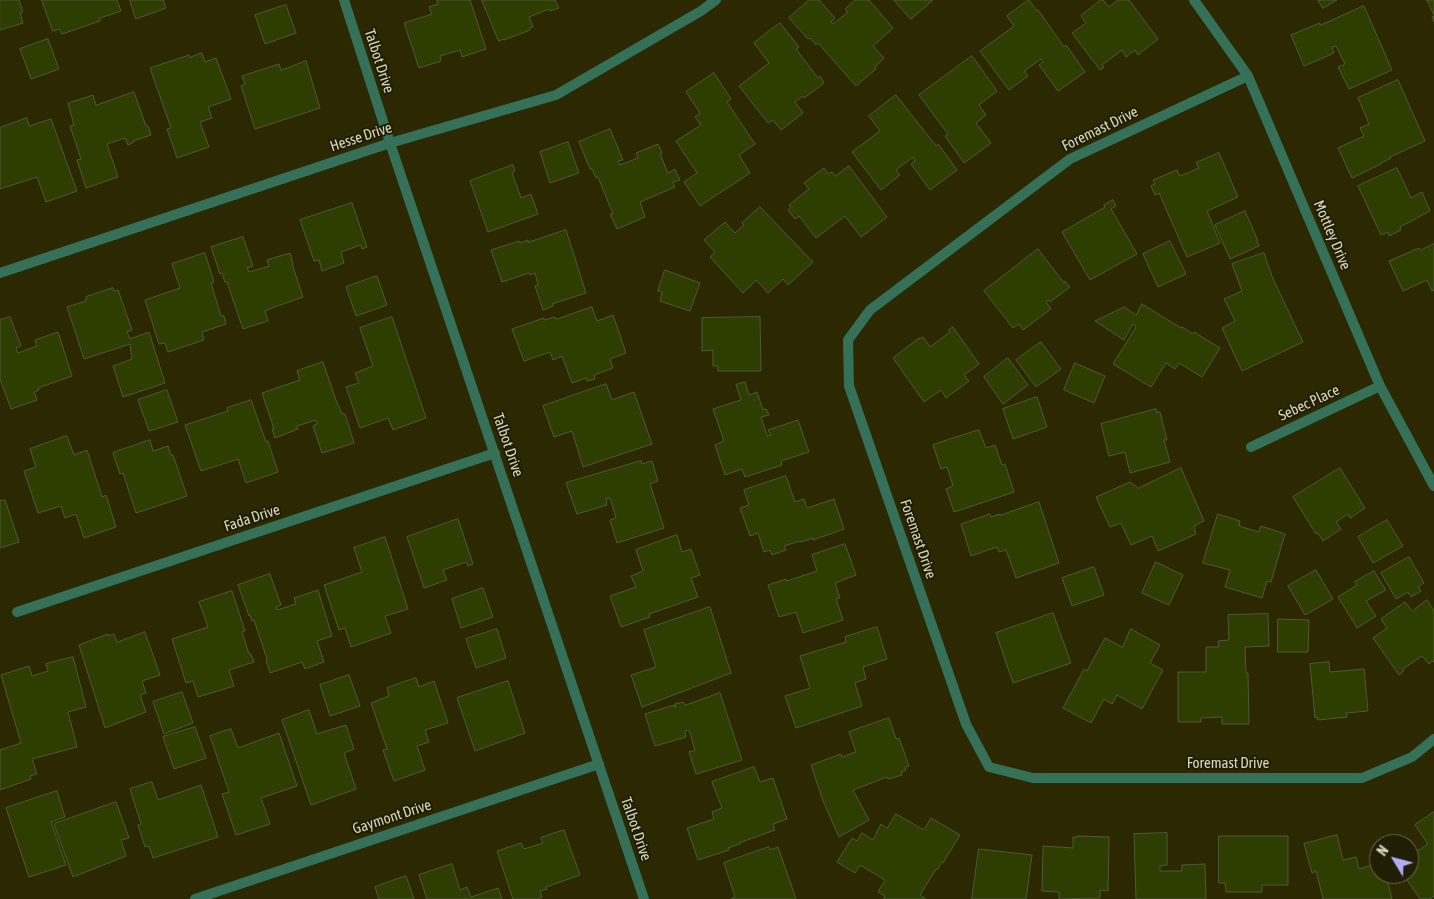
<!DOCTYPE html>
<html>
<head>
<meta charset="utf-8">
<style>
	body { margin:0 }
	#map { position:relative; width:1434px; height:899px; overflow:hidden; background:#2c2802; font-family:"Asap Condensed",sans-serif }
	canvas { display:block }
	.north { position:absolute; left:1369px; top:834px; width:50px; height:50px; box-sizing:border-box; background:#211f03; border:1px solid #6a684f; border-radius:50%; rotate:307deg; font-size:14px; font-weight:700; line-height:20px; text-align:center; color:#d7d6c2 }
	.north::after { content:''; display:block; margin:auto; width:18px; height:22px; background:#b0aefa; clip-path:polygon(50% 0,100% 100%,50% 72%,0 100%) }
</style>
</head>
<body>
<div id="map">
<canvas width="1434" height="899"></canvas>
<div class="north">N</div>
</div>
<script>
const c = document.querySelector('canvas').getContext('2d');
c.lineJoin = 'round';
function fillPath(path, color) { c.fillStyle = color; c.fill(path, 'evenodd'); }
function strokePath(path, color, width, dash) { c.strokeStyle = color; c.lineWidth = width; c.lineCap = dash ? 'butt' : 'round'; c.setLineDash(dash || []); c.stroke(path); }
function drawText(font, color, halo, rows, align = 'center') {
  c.font = font + ' "Asap Condensed",sans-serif'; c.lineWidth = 4; c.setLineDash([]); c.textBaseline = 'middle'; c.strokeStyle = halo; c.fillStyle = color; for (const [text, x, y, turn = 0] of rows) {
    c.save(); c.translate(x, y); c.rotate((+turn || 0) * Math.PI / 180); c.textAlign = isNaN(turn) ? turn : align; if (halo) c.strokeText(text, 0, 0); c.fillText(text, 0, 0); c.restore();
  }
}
const building = new Path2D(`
	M0,0h19l4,12 -3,1 3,10 -23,7z
	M42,0h75l4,11 -21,7v3l-38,13 -2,-5 -7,2z
	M130,0h33l3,8 -30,11z
	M437,0h33l16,49 -24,8 -2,-7 -20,6 1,5 -22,7 -15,-45 28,-9 -3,-7 9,-3z
	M482,0h73l4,8 -9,3 -1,-2 -20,8 4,10 -3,1v2l-26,10v-1l-5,2z
	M809,0h10l16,18 -4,4 2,2 15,-12 -3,-3 10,-9h14l24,28 -20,18 11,12 -9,9 1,2 -20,17 -38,-43 -2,2 -6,-7 -2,1 -19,-21z
	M894,0h39l-22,19z
	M1029,0l7,10h2l26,37 2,-2 19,27 -27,19 -19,-26 4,-3 -2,-3 -17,12 4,5 -19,14 -29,-39 34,-25 -7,-10z
	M1101,0h2l6,7 9,-7h11l29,39 -20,16 -3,-5 -9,7 -4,-7 -20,15 2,2 -4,3 -28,-37 14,-10 -5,-7z
	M1318,0h19l-14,8z
	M1427,0h7v22l-2,-5 2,-1z
	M286,5l10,28 -31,11 -10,-29z
	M1364,6l28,64 -43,19 -11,-22 7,-3 -9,-18 -4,1 2,6 -30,13 -13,-31 29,-12v2z
	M780,23l19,24 -3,2 22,29 2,-2 4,7 -20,15 -1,-2 -8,6 8,11 -22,17 -8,-10 -5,3 -29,-37 30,-23 -15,-20z
	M48,39l11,30 -28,10 -11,-30z
	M202,53l3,9 11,-4 15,41 -23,8 4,11 -12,4 9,25 -32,11 -10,-29 4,-1 -21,-60 39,-13 1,2z
	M972,56l25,35 -18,14 7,10 -10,8 15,20 -27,20 -19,-27 3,-2 -29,-39z
	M306,61l14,47 -65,21 -14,-43 4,-2 -3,-8 37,-12 2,6z
	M714,73l17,26 -4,3 28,42 -16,11 11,18 -50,33 -16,-24 13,-9 -21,-32 25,-16 -6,-8 5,-4 -14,-21z
	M1398,80l27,61 -35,16 1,1 -10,5v1l-29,14 -14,-30 26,-12 -4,-8 9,-4 -11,-26z
	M134,92l12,34h2l3,9 -18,6 1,1 -6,3 -3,-7 -18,6 11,33 -32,11 -9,-28 4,-1 -11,-33 4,-1 -6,-22 25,-8 3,10z
	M896,95l40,51 2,-2 19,26 -27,20 -19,-26 4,-3 -2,-4 -17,13 4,5 -19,15 -29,-38 28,-21 -11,-15z
	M27,118l2,8 22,-7 26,72 -31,11 -9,-25 -37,12v-61z
	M610,129l13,31 -5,1 2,4 18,-7 -2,-5 22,-9 4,9 -2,1 8,19 7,-4 5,11 -7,2 2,5 -35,15 5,15 -28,12 -7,-15h3l-15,-37 -2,1 -4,-9h-2l-11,-27z
	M568,142l11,31 -29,10 -10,-31z
	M1219,153l19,44 -31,14 13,32 -33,14 -28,-64 -4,2 -4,-9 4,-2 -2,-4 24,-10 3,6 19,-8 -3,-5z
	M513,165l2,6 -3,2 9,25 10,-4 7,20 -50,18 -18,-51z
	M849,166l38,51 -26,20 -16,-21 -29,22 -17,-22 -4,3 -7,-9 3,-3 -2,-2 20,-16 -5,-6 20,-15 4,6 4,-2 3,4z
	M1397,168l14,30 11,-6 8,19 -30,16 1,3 -12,6 -1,-4 -7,3 -23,-49z
	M1113,200l3,6 -5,3 26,45 -47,26 -28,-48 43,-25 -1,-2z
	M352,203l15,44 -5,2 -1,-4 -20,7 3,11 -22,8 -3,-11 -5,1 -14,-41z
	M760,207l53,55 -25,23 -5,-6 -15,14 -12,-13 -13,13 -33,-36 5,-5 -11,-12 21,-18 10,11 9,-8 -2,-2z
	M1245,211l13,30h-1l2,5 -29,13 -15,-34z
	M566,230l20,63 -34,11 1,2 -10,4 -8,-24 3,-1 -3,-12 -5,2 -1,-2 -27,9 -11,-32 28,-9 1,2 8,-3v2z
	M243,237l10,29 -6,2 2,4 20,-6 -2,-6 23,-7 3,11h-1l11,33 -31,11 -7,3 3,10 -25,8 -16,-47h-2l-3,-9 -2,1 -9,-27z
	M1170,241l16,33 -28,13 -15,-33z
	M1434,244v46l-2,1 -5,-11 -24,11 -14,-30 30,-13 1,2z
	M1038,249l26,34 1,-2 5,6 -20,15 -2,-2 -2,2 5,7 -28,21 -4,-6 -6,4 -29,-37z
	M205,253l9,29 -3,1 10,33h3l2,8 -24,8 2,8 -36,12 -3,-9 -6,1 -14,-44 35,-12 -8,-24z
	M1264,253l9,26 30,63 -61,29 -20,-43 13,-7 -11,-22 18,-8 -10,-27z
	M665,270l35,13 -10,28 -30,-10 2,-9 -4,-1z
	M377,276l10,29 -31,11 -10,-29z
	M113,288l1,3 4,-1 14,40 -5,2 3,7 19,-7 16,51 -42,14 -10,-31 19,-7 -2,-15 -46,15 -17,-52 19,-6v-4z
	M1142,304l39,24 1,-1 11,7 1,-2 26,16 -18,29 -23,-14 -4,6 -9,-6 -15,24 -38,-23 23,-37 -3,-3 -9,16 -29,-19 29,-14 12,8z
	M592,307l5,14 16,-6 13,38 -16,6 3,9 -19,7 1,4 -8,2 -1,-3 -14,5 -10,-27 -9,4 -3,-8 -26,9 -12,-32 32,-11v2l11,-3 1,2z
	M10,317l11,29 -5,2 2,5 19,-7 -2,-6 23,-8 14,44 -34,12 1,2 -5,2 3,8 -26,9 -11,-30v-59z
	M392,317l34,101 -33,12 -5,-12 -28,10 -14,-41 13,-4 -4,-10 18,-7 -13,-38z
	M760,317l1,54h-43v-5h-5v-16l-11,1v-33z
	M953,327l26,37 -15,11 5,6 -23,17 -5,-8 -17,12 -31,-44 26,-20v1l4,-2 7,10 20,-15 -1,-2z
	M1041,342l20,27 -25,18 -20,-27z
	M1008,358l20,27 -25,19 -19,-27z
	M323,362l15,44h1l3,8h3l9,29 -32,10 -9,-27 4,-2 -1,-4 -19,6 1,3 -23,9 -3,-9h2l-12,-36 38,-13 -3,-9z
	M1075,363l30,13 -11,27 -30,-13z
	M745,382l4,13 8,-3 6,18 3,-1 3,6 -8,2 6,19 4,-1 -3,-5 30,-10 11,32 -28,9 1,4 -37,12 -3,-8 -17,6 -10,-30 9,-4 -11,-32 28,-9 -5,-15z
	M606,384l6,16 22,-8 18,52 -69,23 -11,-36 -18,6 -11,-31z
	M167,390l11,32 -29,9 -11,-31z
	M1037,397l10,30 -34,12 -10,-30z
	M251,400l15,42 2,-1 10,31 -32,11 -8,-24 -37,12 -16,-46 43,-14 -1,-3z
	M1156,409l1,4 3,-1 7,28h-3l6,22 -40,11 -5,-21 -16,4 -8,-32z
	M979,430l7,18 9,-3 7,20 3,-1 9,28 -60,20 -8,-23 7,-3 -6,-19 -6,2 -8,-24z
	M67,436l7,19 13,-5 15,47 4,-2 10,32 -32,11 -8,-24 -11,4 -4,-12 -23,7 -14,-42 12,-4 -6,-18z
	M150,440l3,11 15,-5 3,9h2l14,41 -51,17 -13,-40 -3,1 -7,-21z
	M641,461l1,3 10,-3 6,20 -8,3 14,44 -47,15 -7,-23 6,-2 -6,-20 -4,1 1,6 -30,9 -11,-31z
	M1181,468l23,53 -10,5 2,8 -38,17 -6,-15 -21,9 -10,-22 -11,4 -14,-30 34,-15 8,6z
	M1340,468l25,40 -15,10 -2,-4 -12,8 5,7 -18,12 -5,-8 -2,1 -23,-37z
	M786,476l9,26 9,-3 3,9 27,-9 10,30 -31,11v-2l-12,4 -1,-1 -16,5 2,4 -14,5 -2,-5 -6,2 -6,-19 -8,3 -10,-28 9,-3 -5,-15z
	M5,500l14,42 -19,6v-47z
	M1039,502l20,61 -43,15 -10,-28 -7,2 -2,-5 -26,9 -10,-32 29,-10 1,3 9,-3v1z
	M1218,514l22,7 -1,5 20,6 2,-6 24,8 -14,48 -4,-1 -5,17 -37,-11 5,-17 -27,-7z
	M458,519l15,45 -5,2 -2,-4 -23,8 4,10 -23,8 -17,-51z
	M1387,520l16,26 -30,17 -15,-26z
	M677,535l5,17 9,-3 9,26 -9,3 7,19 -49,17 1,3 -29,10 -11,-31 26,-9 -5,-11 12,-5 -7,-21z
	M385,537l23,72 -23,7 6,17 -40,14 -6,-19 -6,2 -15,-45 38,-13 -8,-24z
	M845,544l11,31 -21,8 5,15 -4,1 7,21 -40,13 -7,-21 -17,5 -11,-32 18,-6 1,2 30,-10 -5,-16z
	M1409,557l15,26 -6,4 3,4 -10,6 -3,-5 -12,7 -15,-26z
	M1156,562l27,13 -14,30 -27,-12z
	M1094,567l10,28 -32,11 -10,-28z
	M1316,570l17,29 -28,16 -17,-29z
	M1374,571l12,19 -20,11 10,15 -19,12 -19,-31 19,-12 -2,-3z
	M270,574l11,31 -5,2 1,3 19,-6 -2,-6 24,-8 14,46 -15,5 7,21 -19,7 -3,-7 -32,11 -4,-13 1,-1 -13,-39 -2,1 -2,-6 -1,1 -11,-31z
	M483,588l10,29 -32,11 -9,-29z
	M232,591l13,40 -3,1 7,22h2l3,8 -25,8 5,16 -36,11 -5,-16 -7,2 -14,-44 36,-12 -9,-25z
	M1427,600l7,11v51l-2,-1 -3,3 -7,-8 -19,13 1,2 -5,4 -26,-37 14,-10 -6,-9 24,-17 7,9z
	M710,607l21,66 -89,34 -11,-32 25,-8 -12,-37z
	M1053,613l18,50 -58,20 -17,-50z
	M1268,614l1,32 -24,1 1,26h2l1,51h-27v-7l-21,1v4h-23v-50h28v-25h13l-1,-6 11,-1 -1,-25z
	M1278,619l31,1 -1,32h-30z
	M877,627l10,32 -24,8 3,12 -11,4 7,23 -66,22 -11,-32 25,-8 -10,-32 46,-14 -1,-5z
	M497,629l9,29 -30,10 -10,-29z
	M1131,629l29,16 -10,18 13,7 -21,39 -25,-14 -5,9 -8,-5 -13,24 -28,-15 21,-39 3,2 18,-33 17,9z
	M145,632l15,43 -18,6 4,12 -6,2 6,17 -41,16 -26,-83 29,-11 1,2 5,-2 3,8z
	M73,657l13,50 -18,5 9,35 -45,12 5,15 -7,2 1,3 -31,11v-40l21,-7 -20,-68 28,-9 3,10 16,-5 -2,-7z
	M1329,662l1,10 34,-3 4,42 -22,2 1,4 -29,3 -1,-3 -2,1 -5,-54z
	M349,675l11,31 -30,10 -10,-31z
	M416,678l3,9 15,-6 14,42 -23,7 4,12 -12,4 8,24 -31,11 -11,-31 4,-1 -16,-46 18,-7 -2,-8z
	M508,681l17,52 -50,18 -18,-53z
	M182,692l11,31 -29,11 -11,-32z
	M720,693l22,67 -46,14 -7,-22 6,-2 -6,-20 -4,1 1,6 -31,9 -10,-32 29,-9v2h2l-1,-3 8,-2 2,3z
	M309,710l8,24 29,-9 8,24 -10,4 12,36 -45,16 -29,-85z
	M889,718l7,21 3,-1 10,28 -4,1 1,3 -5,2 1,3 -14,4 -1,-2 -34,13 16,30 -30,17 -16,-36 -12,-36 30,-11 1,3 14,-5 -7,-20z
	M195,727l11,31 -32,11 -11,-32z
	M231,729l7,19 41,-15 18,53 -36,12 9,26 -34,11 -14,-41 7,-2 -19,-56z
	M754,767l6,15 13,-4 14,41 -14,5 2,6 -36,13 1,1 -12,4 1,2 -31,10 -11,-32 27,-9 -2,-7 10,-4 -10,-26z
	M152,782l6,18 43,-15 17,52 -65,21 -4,-12 -4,1 -7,-22 3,-1 -11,-35z
	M57,791l8,26 -14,5 15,43 -37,12 -23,-69z
	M116,802l13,36 -8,2 5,16 -53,21 -19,-53z
	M1434,812v84l-4,3h-10l-17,-25h6v-12l7,-5 -2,-4 14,-9 -13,-19z
	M896,814l28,16 7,-12 29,17 -17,28 -1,-1 -5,8 -1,-1 -16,26 6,4h-43l2,-3 -7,-4 7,-12 -25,-15 -5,8 -18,-11 15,-24 5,3 5,-8 11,7 8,-16 6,4z
	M564,830l16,45 -34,12 1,2 -7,2 2,6 -5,2h-24l-16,-48 24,-8 3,6 19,-6 -2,-5z
	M1167,833v32l-7,1v5h22v-6l23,-1 1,35h-70l-2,-65z
	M1337,835l6,25 13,-3 3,12 20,-6v11h7l6,25h-69l-7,-28 -4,2 -8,-29z
	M1078,836l31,1 -1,54 -8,-1v8l-41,1v-7l-17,-1 1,-45 30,2v-11h5z
	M1219,836h69v49h-26v7h-36l-1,-9h-6z
	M769,847l1,3 8,-3 18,52h-65l4,-2 -11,-34z
	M979,849l53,6 -6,44h-54z
	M452,864l8,26 7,-3 4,10 27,-9 4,11h-75l-8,-24z
	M406,876l8,23h-35l-4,-12z`);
const street = new Path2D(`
	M344,0l46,143 254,756
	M1194,0l54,76 132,310 54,100
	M1248,76l-178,83 -200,151 -22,30 1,46 117,338 23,43 44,11h329l50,-21 22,-18
	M0,273l390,-130 166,-48 145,-84 15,-11
	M1251,447l129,-61
	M17,612l478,-159
	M195,899l404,-135`);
const streetNames = [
	["Talbot Drive",379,61,72],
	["Foremast Drive",1100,129,-26],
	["Hesse Drive",361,137,-18],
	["Mottley Drive",1332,235,67],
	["Sebec Place",1309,403,-25],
	["Talbot Drive",508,445,71],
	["Fada Drive",252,518,-18],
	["Foremast Drive",918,539,71],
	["Foremast Drive",1228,763],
	["Gaymont Drive",392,817,-18],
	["Talbot Drive",636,829,71]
];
fillPath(building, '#2e3e00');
strokePath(building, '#4d5a37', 1);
strokePath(street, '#357158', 10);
drawText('15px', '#d7d6c2', '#211f03', streetNames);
</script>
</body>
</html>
